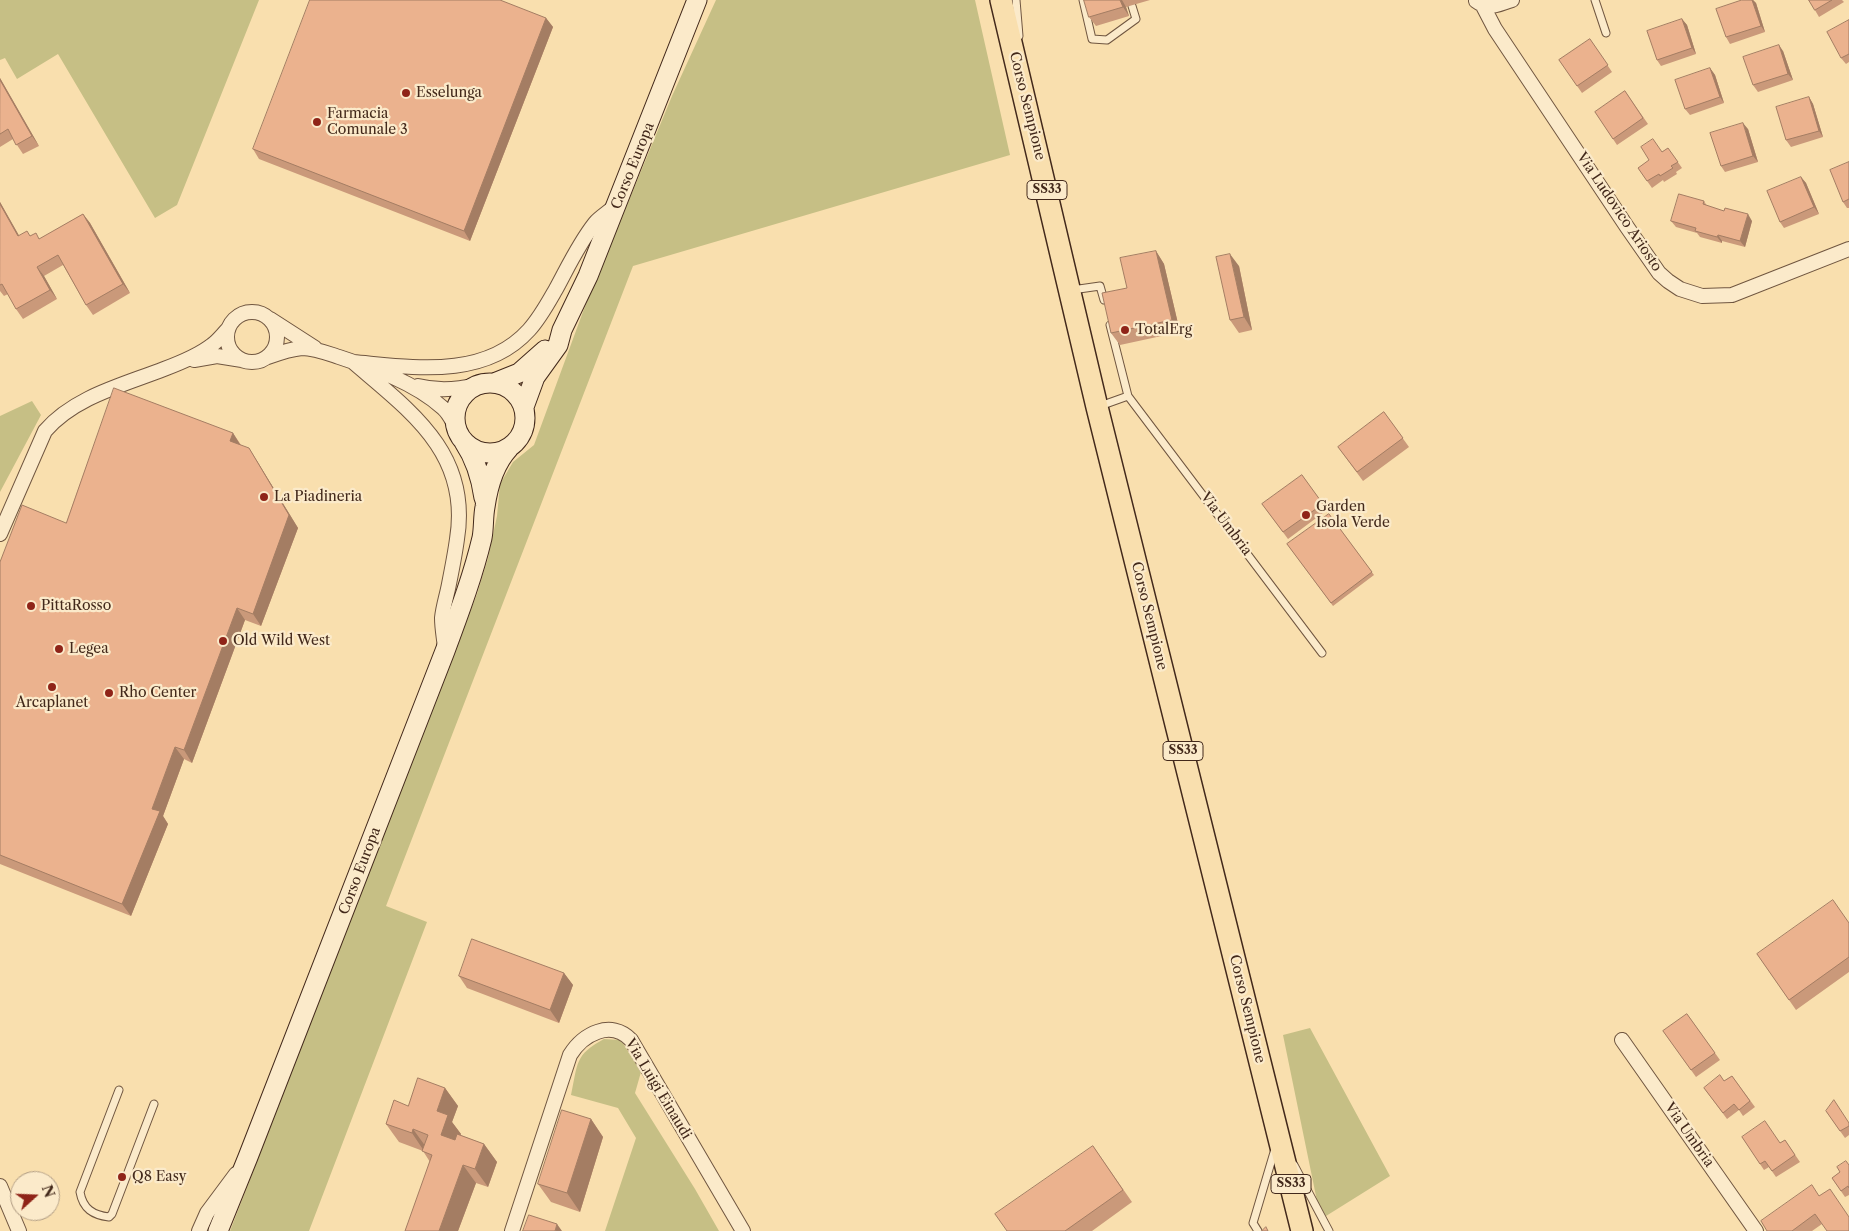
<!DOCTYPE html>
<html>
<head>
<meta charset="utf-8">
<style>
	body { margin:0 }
	#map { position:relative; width:1849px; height:1231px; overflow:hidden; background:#f9dfae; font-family:"Libre Caslon Text",serif }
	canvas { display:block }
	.north { position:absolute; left:10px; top:1171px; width:50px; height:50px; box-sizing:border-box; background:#fbeaca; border:1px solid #b19d84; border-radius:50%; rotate:70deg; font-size:14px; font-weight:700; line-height:20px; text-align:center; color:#43291b }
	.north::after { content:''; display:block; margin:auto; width:18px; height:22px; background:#8f2418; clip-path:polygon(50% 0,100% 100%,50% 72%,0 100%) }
</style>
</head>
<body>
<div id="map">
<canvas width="1849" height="1231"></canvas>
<div class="north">N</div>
</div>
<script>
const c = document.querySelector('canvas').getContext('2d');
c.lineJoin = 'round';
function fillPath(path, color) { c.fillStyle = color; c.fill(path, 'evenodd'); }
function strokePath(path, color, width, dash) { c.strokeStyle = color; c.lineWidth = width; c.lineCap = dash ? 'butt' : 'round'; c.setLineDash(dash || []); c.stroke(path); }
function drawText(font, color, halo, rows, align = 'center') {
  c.font = font + ' "Libre Caslon Text",serif'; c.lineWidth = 4.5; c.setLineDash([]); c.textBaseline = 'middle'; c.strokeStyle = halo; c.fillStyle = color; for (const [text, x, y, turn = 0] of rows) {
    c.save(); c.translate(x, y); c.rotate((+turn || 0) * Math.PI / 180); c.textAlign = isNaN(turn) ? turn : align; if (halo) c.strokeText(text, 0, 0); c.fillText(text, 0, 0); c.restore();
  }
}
const green = new Path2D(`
	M0,0h259l-82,205 -22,13 -97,-164 -41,25 -12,-21 -5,2z
	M716,0h259l35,155 -377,111 -247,640 41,16 -118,309h-79l247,-637 11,-36 9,-42 3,-32 13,-22 21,-17 50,-136 88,-213z
	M32,401l9,14 -41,77v-76z
	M1310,1028l80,148 -64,40 -9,-15 -34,-166z
	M604,1039l17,1 20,32 -6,21 60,96 24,42h-114l31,-93 -18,-30 -47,-13c7,-31 3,-40 33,-56z`);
const service = new Path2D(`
	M1016,0l3,36
	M1083,0l9,39 15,1 29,-21 -4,-13
	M1595,0l11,33
	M1072,290l28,-4 4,14
	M1110,325l18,71 194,257
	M1100,406l28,-10
	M119,1090l-39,102c3,17 13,23 29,25l3,-3 42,-110
	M1294,1165l35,66
	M1258,1231l-5,-8 22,-74`);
const minor = new Path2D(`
	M1476,1c13,10 22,3 36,-1
	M1483,6l12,23 132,198 32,46 9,8 12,8 22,7 30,-1 117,-46
	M227 337a25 25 0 1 1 50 0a25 25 0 1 1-50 0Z
	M270,319l45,29
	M268,357c11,-4 22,-8 34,-9 12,0 25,5 37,9 36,12 75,25 104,51 6,5 9,13 13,19
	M194,360l23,-4 25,4
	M353,362c58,5 131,18 176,-32 11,-12 19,-27 27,-41 12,-22 23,-46 39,-66 5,-6 14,-11 20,-17
	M353,362c57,49 118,91 104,177 -2,15 -5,30 -8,45 -2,11 -6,23 -7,34 0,10 2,20 3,30
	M418,386c20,5 38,4 58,-1
	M0,534l45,-103c29,-34 78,-46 119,-62 16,-6 34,-13 48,-24 6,-4 11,-11 16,-16
	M1622,1040l134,191
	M0,1186l19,45
	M199,1231l8,-18 29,-39
	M512,1231l58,-176c13,-21 41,-36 61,-15l112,191`);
const secondary = new Path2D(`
	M455 418a35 35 0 1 1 70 0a35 35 0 1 1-70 0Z
	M494,383l25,-10 26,-23
	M524,407l11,-30 23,-32 4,-15 26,-54 109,-276
	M464,442c12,18 17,35 20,56
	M218,1231l30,-74 197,-506c14,-38 28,-75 37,-113 2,-10 1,-21 3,-31 3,-21 10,-44 24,-59`);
const primary = new Path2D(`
	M1001,0l96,407 205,824`);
const wall = new Path2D(`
	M1084,0h66l-24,7 3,9 -33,10 -7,-9z
	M1742,0h11l3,3 9,29 -35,12 -4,-7z
	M1809,0h33l2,2 -25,15z
	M546,18l7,9 -83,214 -211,-82 -6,-10z
	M1682,19l5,6 9,29 -35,12 -4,-6z
	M1849,20v42l-3,2 -5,-6z
	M1590,39l22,33 -30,21 -23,-33z
	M1783,51l10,29 -35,12 -5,-7z
	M1710,68l5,7 9,28 -34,12 -5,-6z
	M0,78l39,68 -16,8 -10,-15 -13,8z
	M1625,91l23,33 -31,21 -22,-33z
	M1809,97l4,7 10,33 -32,10 -5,-7z
	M1748,129l10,33 -33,10 -4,-6z
	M1668,148l14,20 -6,4 1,2 -13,8 -1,-2 -11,8 -14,-20z
	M1849,162v46h-2l-4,-6z
	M1801,177l5,6 13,31 -35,14 -4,-6z
	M1704,201l3,5 45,15 -7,26 -23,-6v2l-22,-6 -3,-4 -21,-6 -5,-6z
	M0,202l19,34h11l10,3 43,-25 7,9 40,70 -37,22 -7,-10 -23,-40 -19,11 13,23 -34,20 -7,-10 -8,-15 -4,2 -4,-5z
	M1156,251l8,13 16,68 -60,13 -9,-12z
	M1239,266l13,64 -13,3 -9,-13z
	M1384,412l25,35 -46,34 -25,-34z
	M233,433l8,12 16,16 41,67 -37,98 -16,-6 -53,143 -8,-4 -21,57 5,8 -37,92 -131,-52v-302l66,-39z
	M1302,475l25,35 -39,29 -26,-35z
	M1329,514l45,61 -41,31 -46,-62z
	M1849,923v49l-53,38 -39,-56z
	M564,973l9,12 -14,38 -92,-35 -8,-12z
	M1687,1014l33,46 -24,17 -33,-46z
	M1732,1076l23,31 -12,9 -4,-6 -12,9 -23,-31 20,-7z
	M445,1088l13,18 -6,16 9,12 -1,1 24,9 13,18 -9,25 -12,-4 -18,48h-53l25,-69 -7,-11 -24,-9 -13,-18 22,-18z
	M1826,1111l23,12v12l-4,3z
	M591,1119l12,18 -23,75 -29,-10 -13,-18z
	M1742,1137l38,6 5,-3 15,22 -24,15 -7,-10 -5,3z
	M1093,1146l39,56 -40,29h-85z
	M1849,1165v30l-4,2 -13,-19 8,-6z
	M1812,1185l10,39 -10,7h-45z`);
const shadedWall = new Path2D(`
	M1120,0h2l4,7 3,9 -6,-9z
	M1752,0h1l3,3 9,29 -4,-6z
	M546,18l7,9 -83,214 -6,-10z
	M1682,19l5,6 9,29 -4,-6z
	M1779,45l4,6 10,29 -5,-6z
	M1710,68l5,7 9,28 -4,-6z
	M0,78l39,68 -7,-10 -32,-56z
	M1809,97l4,7 10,33 -4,-6z
	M1743,123l5,6 10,33 -5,-6z
	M1801,177l5,6 13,31 -5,-7z
	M0,202l25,44 -7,-10 -18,-32z
	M83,214l7,9 40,70 -7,-9z
	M1748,214l4,7 -7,26 -5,-6z
	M1718,235l4,6v2l-5,-6z
	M1156,251l8,13 16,68 -8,-12z
	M1230,254l9,12 13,64 -8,-13z
	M37,267l7,9 13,23 -7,-9z
	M233,433l8,13 -11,-5z
	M249,448l8,13 41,67 -37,98 -8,-12z
	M237,608l8,12 -53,143 -8,-13z
	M175,747l9,12 -21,57 5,8 -37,92 -9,-12 30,-95z
	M564,973l9,12 -14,38 -9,-13z
	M445,1088l13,18 -6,16 9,12 -8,20 -12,-19 -4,-24z
	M591,1119l12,18 -23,75 -13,-19z
	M413,1129l13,18 -2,4 -12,-18z
	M484,1144l13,18 -9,25 -13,-18z
	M463,1165l13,18 -18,48h-19z
	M557,1224l5,7h-7z`);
const building = new Path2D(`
	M310,0h190l46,18 -82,213 -211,-82z
	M1084,0h36l3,7 -34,10z
	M1742,0h10l9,26 -35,11 -10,-28z
	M1809,0h23l-17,10z
	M1682,19l10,29 -35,12 -10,-29z
	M1849,20v34l-8,4 -14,-26z
	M1590,39l18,26 -31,21 -18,-26z
	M1779,45l9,29 -35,11 -10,-28z
	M1710,68l10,29 -35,12 -10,-29z
	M0,80l32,56 -16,9 -8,-16 -8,5z
	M1625,91l18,27 -30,21 -18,-27z
	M1809,97l10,34 -33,9 -10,-33z
	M1743,123l10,33 -32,10 -11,-33z
	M1653,139l9,13 6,-4 10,14 -7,4 2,2 -13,8 -1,-2 -12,7 -9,-13 11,-8 -8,-13z
	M1849,162v37l-6,3 -13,-32z
	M1801,177l13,30 -34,15 -13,-31z
	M1679,194l25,7 -1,3 21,7 1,-3 23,6 -8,27 -22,-6 -1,2 -22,-6 1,-3 -25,-7z
	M0,204l18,32 9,-5 3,5 6,-3 3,6 44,-25 40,70 -37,21 -28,-50 -21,12 13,23 -34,19 -14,-25 -2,1z
	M1156,251l16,69 -61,13 -9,-40 25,-5 -7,-30z
	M1230,254l14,63 -14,3 -14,-63z
	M114,388l119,45 -3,8 19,7 40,67 -36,99 -16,-6 -53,142 -9,-3 -23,62 8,2 -38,93 -122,-49v-293l22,-57 44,18z
	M1384,412l19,26 -46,34 -19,-25z
	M1302,475l21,29 -40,28 -21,-28z
	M1329,514l43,58 -41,31 -44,-59z
	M1833,900l16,23v34l-60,43 -32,-46z
	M472,939l92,34 -14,37 -91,-34z
	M1687,1014l28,39 -24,17 -28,-39z
	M1720,1075l4,6 8,-5 18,25 -11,9 -5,-6 -11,9 -19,-25z
	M418,1078l27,10 -8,23 11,4 -7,20 14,5 2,-6 27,10 -9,25 -12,-4 -24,66h-34l27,-76 -10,-4 6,-16 -15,-6 -1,4 -26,-9 8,-24 14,6z
	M1834,1100l15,23v3l-9,5 -14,-20z
	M562,1110l29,9 -24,74 -29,-9z
	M1765,1121l15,22 5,-3 10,15 -23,16 -7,-10 -5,3 -18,-27z
	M1093,1146l30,44 -58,41h-58l-12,-17z
	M1846,1161l3,4v23l-1,-2 -7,5 -9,-13 8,-6 -3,-5z
	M1812,1185l7,11 11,-7 19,28v14h-22l-12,-17 -23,17h-25l-6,-10z
	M529,1215l28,9 -2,7h-32z
	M1266,1227l2,4h-6z`);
const markers = [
	[406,93,5,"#8f2418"],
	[317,122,5,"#8f2418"],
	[1125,330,5,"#8f2418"],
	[264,497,5,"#8f2418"],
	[1306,515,5,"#8f2418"],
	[31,606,5,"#8f2418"],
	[223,641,5,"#8f2418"],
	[59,649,5,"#8f2418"],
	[52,687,5,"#8f2418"],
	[109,693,5,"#8f2418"],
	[122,1177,5,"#8f2418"]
];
const shields = [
	[1047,190,40],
	[1183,751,40],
	[1291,1184,40]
];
const shieldNames = [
	["SS33",1047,190],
	["SS33",1183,751],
	["SS33",1291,1184]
];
const poiNames = [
	["Esselunga",416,93],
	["Farmacia",327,114],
	["Comunale 3",327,130],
	["TotalErg",1135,330],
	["La Piadineria",274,497],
	["Garden",1316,507],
	["Isola Verde",1316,523],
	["PittaRosso",41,606],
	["Old Wild West",233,641],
	["Legea",69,649],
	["Rho Center",119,693],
	["Arcaplanet",52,703,"center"],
	["Q8 Easy",132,1177]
];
const streetNames = [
	["Corso Sempione",1027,106,76],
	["Corso Europa",633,166,-68],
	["Via Ludovico Ariosto",1619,212,56],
	["Via Umbria",1226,524,53],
	["Corso Sempione",1149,616,76],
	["Corso Europa",360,871,-69],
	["Corso Sempione",1247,1009,76],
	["Via Luigi Einaudi",658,1089,59],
	["Via Umbria",1689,1135,55]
];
fillPath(green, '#c6bf85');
strokePath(service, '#705640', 9);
strokePath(minor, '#705640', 16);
strokePath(secondary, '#43291b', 21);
strokePath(primary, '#43291b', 24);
strokePath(service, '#fbeaca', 7);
strokePath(minor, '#fbeaca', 14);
strokePath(secondary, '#fbeaca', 19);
strokePath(primary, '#f9dfae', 21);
fillPath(wall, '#ca997a');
fillPath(shadedWall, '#a47d63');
fillPath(building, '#ebb28e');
strokePath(building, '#a47d63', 1);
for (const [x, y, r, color] of markers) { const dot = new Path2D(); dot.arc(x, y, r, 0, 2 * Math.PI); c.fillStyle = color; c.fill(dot); strokePath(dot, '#fbeaca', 2); }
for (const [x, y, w] of shields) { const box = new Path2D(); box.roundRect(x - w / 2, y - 9.5, w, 19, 4); c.fillStyle = '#fbeaca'; c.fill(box); strokePath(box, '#43291b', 1); }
drawText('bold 12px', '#43291b', null, shieldNames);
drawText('14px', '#43291b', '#fbeaca', poiNames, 'left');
drawText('14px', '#43291b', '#fbeaca', streetNames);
</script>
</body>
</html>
